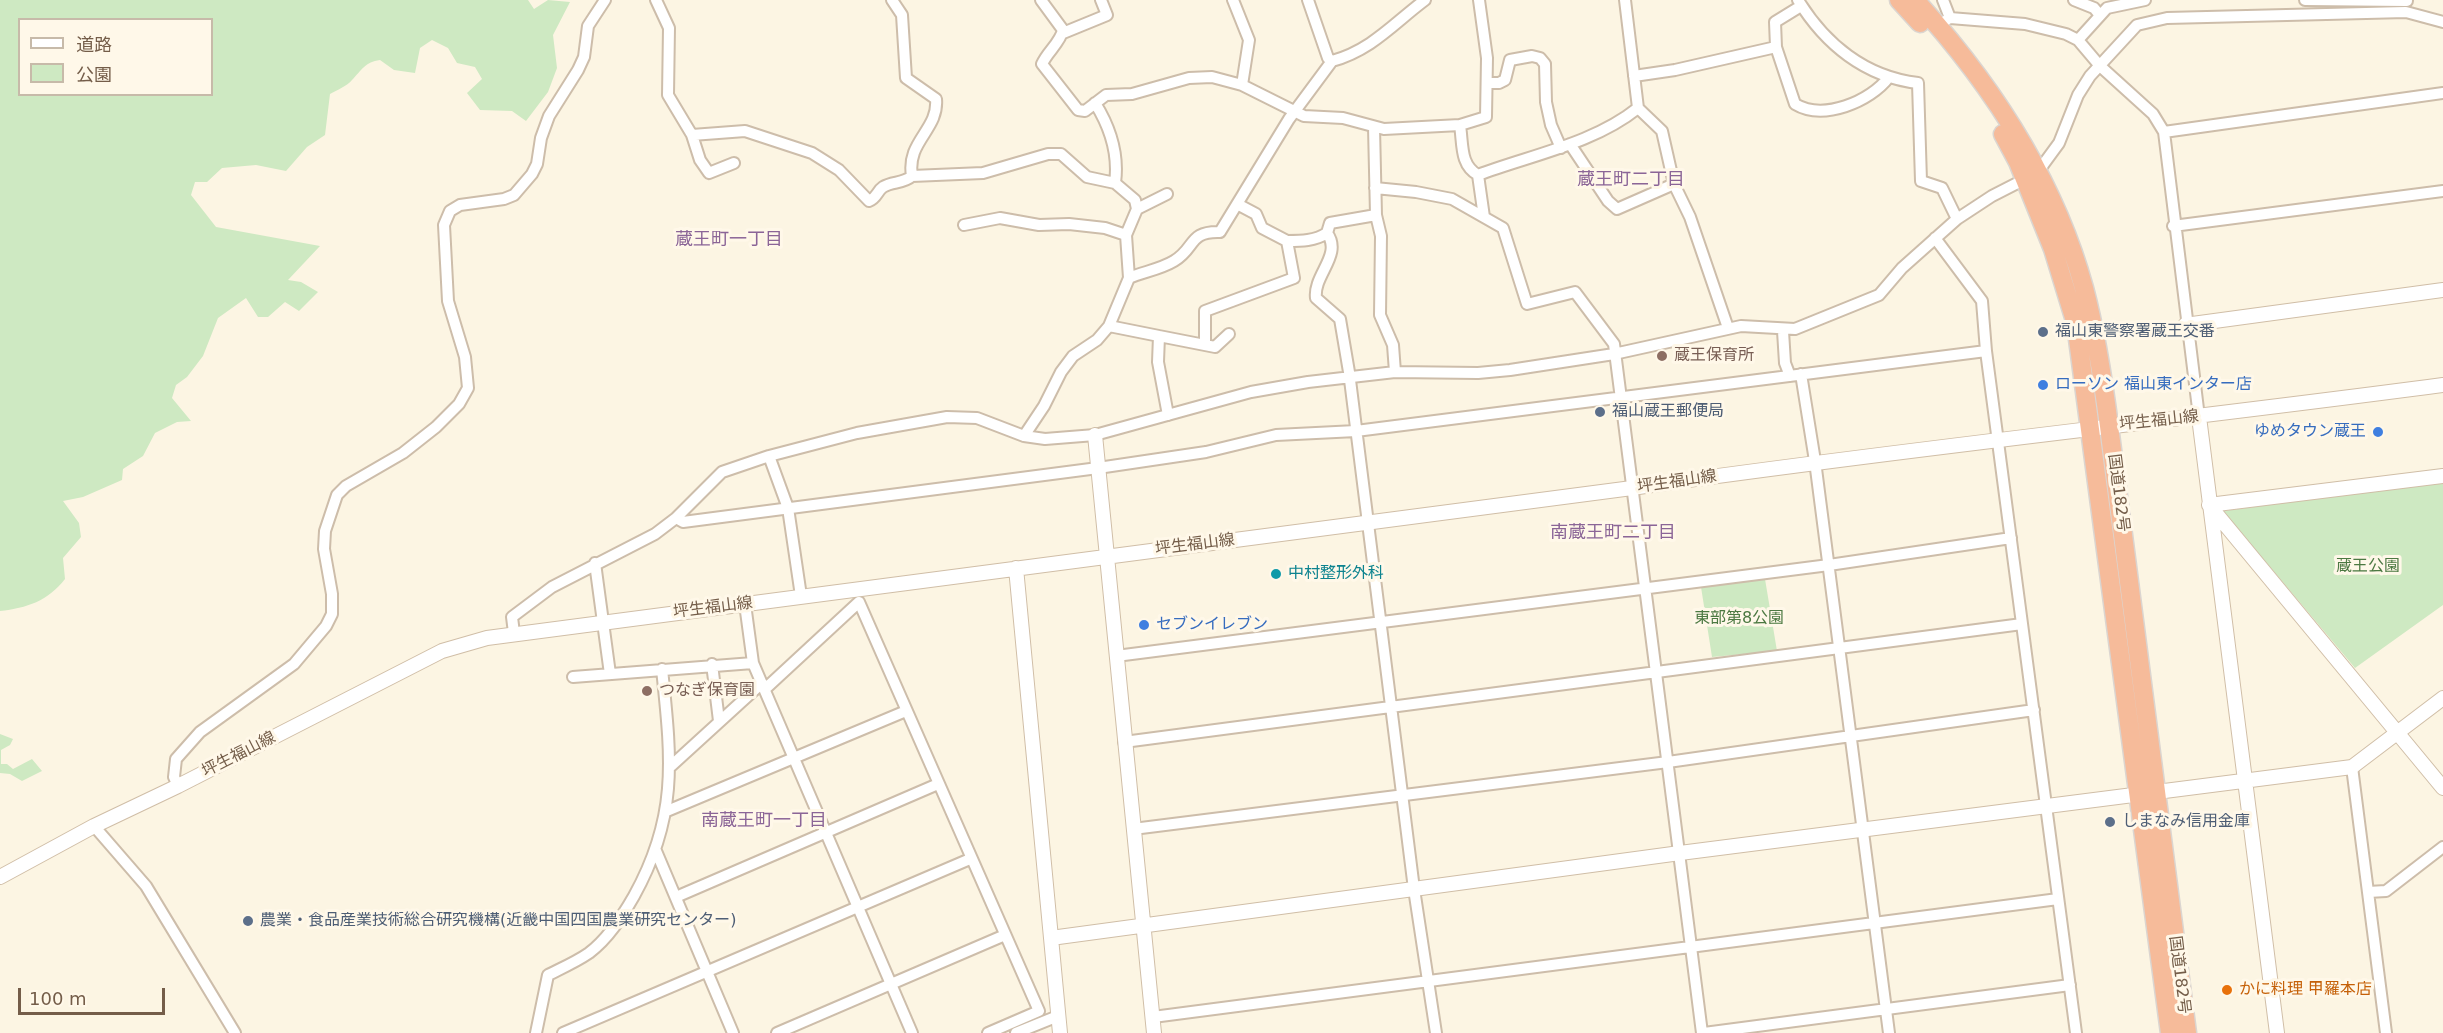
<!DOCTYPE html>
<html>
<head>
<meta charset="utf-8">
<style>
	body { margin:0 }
	#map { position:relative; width:2443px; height:1033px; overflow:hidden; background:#fcf5e3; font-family:"DejaVu Sans","Noto Sans JP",sans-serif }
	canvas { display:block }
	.legend { position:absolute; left:18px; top:18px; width:195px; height:78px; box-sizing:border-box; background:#fff8e9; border:2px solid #c7baa9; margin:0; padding:8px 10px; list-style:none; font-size:18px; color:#745d49 }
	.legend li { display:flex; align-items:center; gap:12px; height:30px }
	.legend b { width:30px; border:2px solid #c7baa9 }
	.scale { position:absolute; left:18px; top:988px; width:147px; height:27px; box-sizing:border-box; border:3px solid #745d49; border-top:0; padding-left:8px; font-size:18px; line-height:21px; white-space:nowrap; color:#745d49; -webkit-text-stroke:4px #fff8e9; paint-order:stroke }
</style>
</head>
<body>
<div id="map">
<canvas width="2443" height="1033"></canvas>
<ul class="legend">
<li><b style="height:8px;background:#fff"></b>道路</li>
<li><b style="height:16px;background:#cee9c2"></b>公園</li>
</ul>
<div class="scale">100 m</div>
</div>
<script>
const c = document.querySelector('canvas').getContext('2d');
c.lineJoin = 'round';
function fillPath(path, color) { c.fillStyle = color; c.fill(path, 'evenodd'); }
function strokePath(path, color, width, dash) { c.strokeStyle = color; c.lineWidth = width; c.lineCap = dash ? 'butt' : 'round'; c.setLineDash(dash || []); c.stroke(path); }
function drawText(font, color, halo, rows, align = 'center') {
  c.font = font + ' "DejaVu Sans","Noto Sans JP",sans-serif'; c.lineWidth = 6; c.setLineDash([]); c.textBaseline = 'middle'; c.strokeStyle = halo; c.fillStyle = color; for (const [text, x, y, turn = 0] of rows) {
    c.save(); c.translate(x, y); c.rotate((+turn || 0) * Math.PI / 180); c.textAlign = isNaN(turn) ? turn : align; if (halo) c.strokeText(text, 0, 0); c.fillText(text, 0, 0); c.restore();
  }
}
const green = new Path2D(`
	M0,0h528l6,9 14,-9 22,2 -17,33 4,33 -9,24 -22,29 -14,-10 -32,-1 -13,-17 15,-14 -7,-12 -18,-4 -9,-15 -16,-8 -12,8 -5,25 -21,-3 -14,-10c-15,2 -18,10 -28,20 -5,6 -15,10 -22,14l-5,41 -18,12 -21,24 -30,-6 -34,3 -15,14h-12l-4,13 25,32 104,19 -32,34 13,2 17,10 -19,19 -14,-9 -17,15h-10l-12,-19 -28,20 -15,38 -16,21 -11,8 -4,13 19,23 -14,1 -22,11 -12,23 -20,13 -1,11 -39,17 -20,4 16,22 2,14 -18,21 2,21c-17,22 -38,29 -65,32zM20,20h192v74h-192z
	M2443,482v123l-88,63 -132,-157z
	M1765,579l12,72 -65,6 -11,-70z
	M0,734l13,5 -3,6 -9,5v14h6l6,5 19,-10 10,12 -20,10 -12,-7 -10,-1z`);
const street = new Path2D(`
	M656,0l13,28 -1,67 24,40 8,25 9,13 25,-10
	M1041,0l22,30c-3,13 -16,22 -21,34l36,46 7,1 21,-16 26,-1 57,-16 23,-1 30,8 62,31 39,2 41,11 76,-4 26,-8 1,-59 -8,-58
	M1233,0l16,40 -7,45
	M1308,0l20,58 4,3c40,-11 62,-38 93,-61
	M1625,0l13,108 24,23 12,53 16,33 38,111
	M1798,0c27,44 67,77 120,83l3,98 21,7 15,31
	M1943,0l7,18
	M2074,0l20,8 5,6
	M2305,0l102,1
	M1801,6l-26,16 1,25 19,57c28,17 75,-2 94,-27
	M1938,25l12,-7 75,6 41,10 12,6 22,26 53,48 11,18 35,285
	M1063,33l44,-18 -6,-15
	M2078,40l29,-32 38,-8
	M1634,76l41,-6 101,-23
	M1487,83h12l6,-3 5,-20 22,-4 8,2 5,6 1,38 5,23 10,23
	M1095,103c15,24 24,51 20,80
	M1460,125c3,20 0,40 18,50
	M1374,127l2,88 5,21 -1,79 13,30 2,27
	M2164,132l279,-39
	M692,135l53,-4 67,22 27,17 30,31c8,-3 8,-10 14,-14 9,-6 20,-3 29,-11 -6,-35 27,-46 24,-77l-30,-21 -4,-63 -10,-15
	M1570,144l38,57 9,8 57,-25
	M912,176l71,-3 65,-19h13l26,23 28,6 20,17 2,9
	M1375,188l41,4 36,7 51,29 24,76 48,-12 39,52 88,689
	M1484,217l-6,-42c53,-20 115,-31 160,-67
	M964,225l36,-7 39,7 30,-1 36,4 21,7
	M2173,226l270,-35
	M1327,233c16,22 -14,42 -11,65l24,21 9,53 65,517 22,144
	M1935,238l47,63 4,50 90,682
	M1287,241c14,0 28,0 40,-8l3,-10 46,-8
	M1129,278c14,-6 32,-9 45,-17 22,-13 14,-30 46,-29l69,-113 43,-58
	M1109,326l50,10 -1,26 10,53
	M1783,331l2,32 5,13
	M1159,336l56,11 14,-13
	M1205,344v-33l89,-33 -7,-37 -25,-13 -6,-14 -17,-9
	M1801,374l14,87 74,572
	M1024,436l20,-30 17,-34 12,-16 24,-16 12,-14 20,-48 -3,-43 11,-26 30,-15
	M769,456l19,52 13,88
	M676,518l7,4 415,-54 108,-16 70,-17 80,-4 630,-80
	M595,563l15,111
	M514,633l-2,-16 40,-30 103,-53 21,-16 46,-46 47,-16 88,-23 90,-16 30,1 47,18 21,3 50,-4 156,-43 57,-10 87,-10 83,1 32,-3 104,-16 127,-28 54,3 84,-34 23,-27 55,-49 35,-23 45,-23 22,-30 19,-48 12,-19 47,-51 30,-7 239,-6 37,10
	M1116,656l713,-91 182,-27
	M753,663l159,370
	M712,664l7,57
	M573,677l180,-14 -8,-59
	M765,689l94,-87 180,409 -51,22
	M1124,742l898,-118
	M671,766l91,-83
	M2352,767l34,266
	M178,786l-4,-9 2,-18 24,-27 94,-68 32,-38 6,-12v-20l-8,-45 1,-18 12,-36 9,-9 57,-33 33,-26 23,-23 9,-16 -3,-31 -17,-56 -4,-76 6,-14 10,-6 44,-6 10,-4 18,-21 5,-10 4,-26 8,-22 29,-46 6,-13 4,-31 17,-26
	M667,811l239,-100
	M94,826l52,60 89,147
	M1133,829l535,-67 366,-52
	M656,851l77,182
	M2368,892l18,-1 57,-44
	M676,897l262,-113
	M1153,1017l905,-118
	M536,1033l12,-58c14,-7 28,-13 41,-22 19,-14 33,-36 45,-57 45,-81 37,-139 28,-227
	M563,1033l407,-174
	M777,1033l228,-98
	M1016,1033l42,-17
	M1704,1033l366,-48`);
const secondary = new Path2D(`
	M2185,325l258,-35
	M2199,417l78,616
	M1095,435l59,598
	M2209,505l234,283
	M2209,505l234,-29
	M1016,568l44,465
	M0,877l94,-51 84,-40 264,-135 45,-13 1145,-150c269,-39 541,-67 811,-103
	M1051,938l629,-85 672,-86 91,-69`);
const highway = new Path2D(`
	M1899,0l21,23
	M1915,0c75,82 139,179 169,288 12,45 19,91 25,138l78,607
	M2003,134l15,28 35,87 23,75 94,709`);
const markers = [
	[2043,332,6,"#5c6f8a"],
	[1662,356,6,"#8d6e63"],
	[2043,385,6,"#3f7fe0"],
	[1600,412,6,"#5c6f8a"],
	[2378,432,6,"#3f7fe0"],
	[1276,574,6,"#0f9aa8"],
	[1144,625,6,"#3f7fe0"],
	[647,691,6,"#8d6e63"],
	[2110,822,6,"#5c6f8a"],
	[248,921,6,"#5c6f8a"],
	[2227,990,6,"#e8710a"]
];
const serviceNames = [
	["福山東警察署蔵王交番",2055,332],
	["福山蔵王郵便局",1612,412],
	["しまなみ信用金庫",2122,822],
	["農業・食品産業技術総合研究機構(近畿中国四国農業研究センター)",260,921]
];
const educationNames = [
	["蔵王保育所",1674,356],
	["つなぎ保育園",659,691]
];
const shopNames = [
	["ローソン 福山東インター店",2055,385],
	["ゆめタウン蔵王",2366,432,"right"],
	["セブンイレブン",1156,625]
];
const streetNames = [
	["坪生福山線",2159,421,-6],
	["坪生福山線",1677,482,-8],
	["国道182号",2118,493,83],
	["坪生福山線",1195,545,-7],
	["坪生福山線",713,608,-7],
	["坪生福山線",239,755,-27],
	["国道182号",2179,975,83]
];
const parkNames = [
	["蔵王公園",2368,567],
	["東部第8公園",1739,619]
];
const cultureNames = [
	["中村整形外科",1288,574]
];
const foodNames = [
	["かに料理 甲羅本店",2239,990]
];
const neighbourhoodNames = [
	["蔵王町二丁目",1631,180],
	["蔵王町一丁目",729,240],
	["南蔵王町二丁目",1613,533],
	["南蔵王町一丁目",764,821]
];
fillPath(green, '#cee9c2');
strokePath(street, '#cdbdaa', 14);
strokePath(secondary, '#d0bea7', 16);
strokePath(highway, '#dbd5d0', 21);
strokePath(street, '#fff', 10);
strokePath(secondary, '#fff', 14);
strokePath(highway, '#f6bb9a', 18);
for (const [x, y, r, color] of markers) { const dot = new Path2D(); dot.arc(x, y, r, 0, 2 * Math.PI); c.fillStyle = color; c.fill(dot); strokePath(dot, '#fff8e9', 2); }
drawText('16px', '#4e5e75', '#fff8e9', serviceNames, 'left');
drawText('16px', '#785e54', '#fff8e9', educationNames, 'left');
drawText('16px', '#366cbe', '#fff8e9', shopNames, 'left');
drawText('16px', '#745d49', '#fff8e9', streetNames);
drawText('16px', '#4c7942', '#fff8e9', parkNames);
drawText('16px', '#0d838f', '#fff8e9', cultureNames, 'left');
drawText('16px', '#c56008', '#fff8e9', foodNames, 'left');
drawText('18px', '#8b6597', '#fff8e9', neighbourhoodNames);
</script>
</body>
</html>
